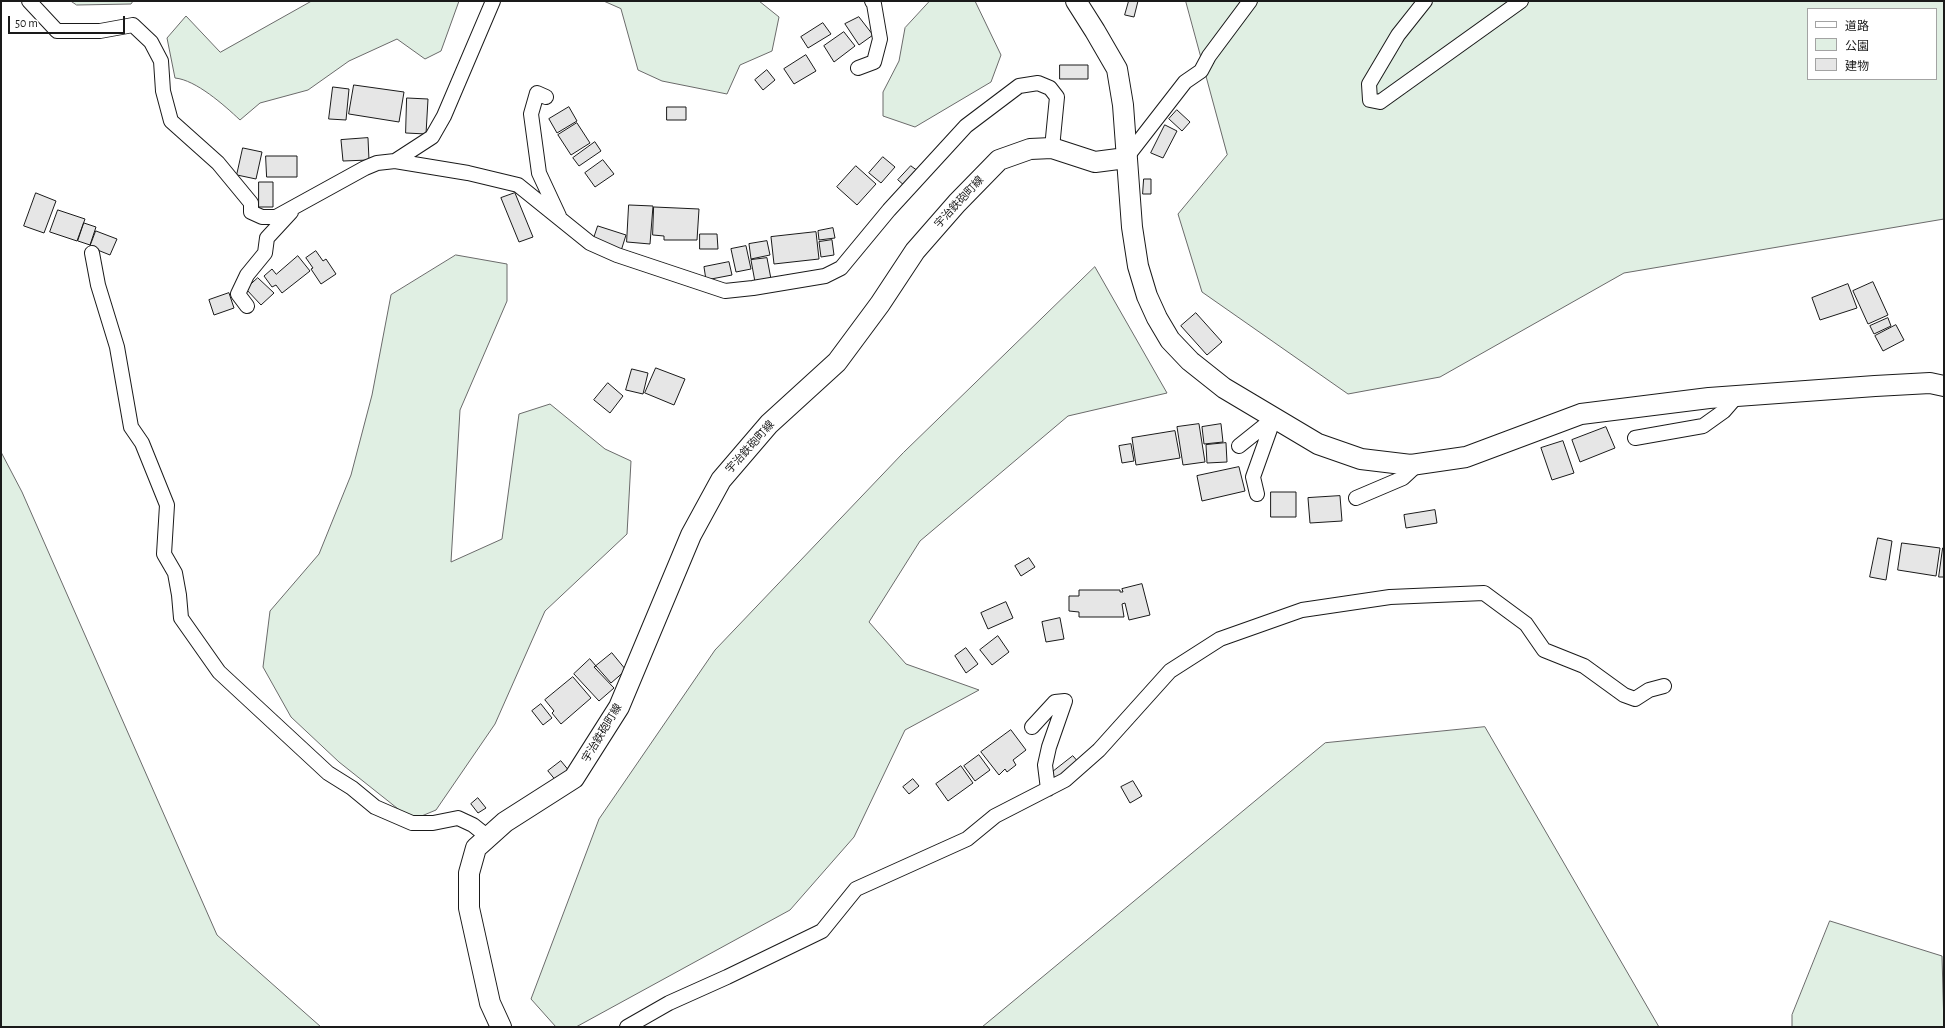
<!DOCTYPE html>
<html>
<head>
<meta charset="utf-8">
<style>
	body { margin:0 }
	#map { position:relative; width:1945px; height:1028px; overflow:hidden; background:#fff; font-family:"Alegreya Sans","Noto Sans JP",sans-serif }
	canvas { display:block }
	.frame { position:absolute; inset:0; border:2px solid #1a1a1a; pointer-events:none }
	.legend { position:absolute; left:1807px; top:8px; width:130px; height:72px; box-sizing:border-box; background:#fff; border:1px solid #a3a3a3; margin:0; padding:5px 7px; list-style:none; font-size:12px; color:#1a1a1a }
	.legend li { display:flex; align-items:center; gap:8px; height:20px }
	.legend b { width:20px; border:1px solid #a3a3a3 }
	.scale { position:absolute; left:8px; top:16px; width:117px; height:18px; box-sizing:border-box; border:2px solid #1a1a1a; border-top:0; padding-left:5px; font-size:12px; line-height:14px; white-space:nowrap; color:#1a1a1a; -webkit-text-stroke:3px #fff; paint-order:stroke }
</style>
</head>
<body>
<div id="map">
<canvas width="1945" height="1028"></canvas>
<div class="frame"></div>
<ul class="legend">
<li><b style="height:5px;background:#fff"></b>道路</li>
<li><b style="height:11px;background:#e0efe3"></b>公園</li>
<li><b style="height:11px;background:#e6e6e6"></b>建物</li>
</ul>
<div class="scale">50 m</div>
</div>
<script>
const c = document.querySelector('canvas').getContext('2d');
c.lineJoin = 'round';
function fillPath(path, color) { c.fillStyle = color; c.fill(path, 'evenodd'); }
function strokePath(path, color, width, dash) { c.strokeStyle = color; c.lineWidth = width; c.lineCap = dash ? 'butt' : 'round'; c.setLineDash(dash || []); c.stroke(path); }
function drawText(font, color, halo, rows, align = 'center') {
  c.font = font + ' "Alegreya Sans","Noto Sans JP",sans-serif'; c.lineWidth = 3; c.setLineDash([]); c.textBaseline = 'middle'; c.strokeStyle = halo; c.fillStyle = color; for (const [text, x, y, turn = 0] of rows) {
    c.save(); c.translate(x, y); c.rotate((+turn || 0) * Math.PI / 180); c.textAlign = isNaN(turn) ? turn : align; if (halo) c.strokeText(text, 0, 0); c.fillText(text, 0, 0); c.restore();
  }
}
const green = new Path2D(`
	M71,1h62l-2,3 -54,1z
	M312,1h147l-18,50 -16,8 -28,-20 -48,22 -41,29 -48,13 -20,17c-16,-15 -44,-40 -65,-42l-8,-40 19,-22 34,36z
	M604,1h155l20,16 -7,34 -32,14 -13,29 -65,-13 -24,-11 -17,-61z
	M930,1h45l26,54 -10,27 -76,45 -32,-11v-24l16,-31 6,-33z
	M1186,1h758v218l-320,54 -184,104 -92,17 -146,-102 -24,-78 49,-59zM1808,9h128v70h-128z
	M456,255l51,9v37l-47,109 -9,152 51,-23 17,-125 31,-10 55,45 26,12 -4,73 -82,77 -50,113 -59,86 -24,10 -73,-58 -48,-45 -28,-50 7,-56 49,-57 32,-79 21,-80 19,-100z
	M1095,267l72,126 -99,23 -148,125 -51,81 37,42 73,26 -74,40 -51,107 -64,73 -214,117h-20l-25,-28 68,-180 116,-169 188,-197z
	M1,452l21,40 195,443 104,92h-320z
	M1485,727l174,300h-677l343,-284z
	M1830,921l112,35 2,71h-152v-12z`);
const building = new Path2D(`
	M1129,1h9l-4,16 -9,-2z
	M859,17l14,18 -14,10 -14,-21z
	M823,23l8,11 -23,14 -7,-11z
	M844,32l11,14 -21,16 -10,-16z
	M806,55l10,16 -22,13 -10,-15z
	M1060,65h28v14h-28z
	M767,70l8,10 -12,10 -8,-10z
	M354,85l50,7 -5,30 -50,-8z
	M333,87l16,2 -3,31 -17,-1z
	M407,98l21,1 -2,35 -20,-1z
	M569,107l8,14 -20,12 -8,-14z
	M667,107h19v13h-19z
	M1177,110l13,12 -8,9 -13,-12z
	M577,123l13,20 -19,12 -13,-20z
	M1165,125l12,6 -14,27 -12,-5z
	M368,138l1,22 -26,1 -2,-21z
	M595,142l6,9 -22,15 -6,-8z
	M243,148l19,4 -6,27 -19,-4z
	M266,156h31v21h-30z
	M883,157l12,10 -14,16 -12,-10z
	M603,160l11,14 -19,13 -10,-14z
	M856,166l20,18 -19,21 -20,-18z
	M911,166l7,5 -13,15 -7,-6z
	M1144,179h7v15h-8z
	M259,182h14v25h-14z
	M36,193l20,8 -12,32 -20,-7z
	M515,193l18,44 -14,5 -18,-44z
	M629,205l24,1 -3,38 -23,-2z
	M654,207l45,2 -2,31h-33v-4l-11,-1z
	M58,210l27,9 -8,22 -27,-9z
	M84,223l12,4 -6,18 -12,-4z
	M598,226l28,9 -5,16 -28,-10z
	M833,228l2,10 -16,2 -1,-9z
	M96,231l21,8 -7,16 -20,-8z
	M816,232l3,27 -45,5 -3,-27z
	M700,234h17l1,15h-18z
	M832,240l2,15 -13,2 -2,-15z
	M767,241l3,14 -19,4 -2,-15z
	M746,246l5,23 -15,3 -5,-23z
	M316,251l7,10 3,-2 10,15 -15,10 -10,-15 2,-1 -7,-10z
	M298,256l12,15 -28,22 -6,-8 -4,2 -8,-11 8,-7 4,5z
	M767,258l4,21 -16,3 -4,-22z
	M729,262l3,13 -26,5 -2,-13z
	M258,278l16,15 -13,12 -15,-16z
	M1873,282l15,33 -20,9 -15,-33z
	M1848,284l9,24 -37,12 -8,-22z
	M229,293l5,15 -20,7 -5,-15z
	M1196,313l26,29 -15,13 -26,-29z
	M1888,318l3,8 -17,8 -4,-8z
	M1896,325l8,15 -21,11 -8,-15z
	M656,368l29,11 -11,26 -29,-12z
	M632,369l16,4 -5,21 -17,-4z
	M608,383l15,13 -13,17 -16,-13z
	M1199,424l6,38 -22,3 -6,-38z
	M1221,424l2,18 -19,2 -2,-17z
	M1606,427l9,21 -35,14 -8,-22z
	M1175,431l5,27 -44,7 -4,-27z
	M1563,441l11,32 -22,7 -11,-32z
	M1226,443l1,19 -20,1 -1,-18z
	M1131,444l3,17 -12,2 -3,-17z
	M1239,467l6,24 -43,10 -5,-25z
	M1271,492h25v25h-25z
	M1340,496l2,25 -32,2 -2,-25z
	M1435,510l2,13 -31,5 -2,-13z
	M1878,538l14,3 -6,39 -16,-3z
	M1902,543l38,5 -4,28 -38,-6z
	M1943,548h1v29h-5z
	M1029,558l6,9 -14,9 -6,-10z
	M1142,584l8,31 -21,5 -4,-17 -3,1 2,13h-45v-5l-10,-1v-15h10v-6h41v2h3l-1,-3z
	M1006,602l7,16 -25,11 -7,-16z
	M1060,618l4,21 -18,3 -4,-20z
	M998,636l11,16 -17,13 -12,-15z
	M966,648l12,16 -12,9 -11,-17z
	M612,653l14,17 -15,13 -15,-17z
	M590,659l6,7 -2,1 20,21 -15,13 -25,-27z
	M573,677l18,21 -30,26 -9,-11 2,-2 -9,-11z
	M541,704l11,14 -9,7 -11,-14z
	M1011,730l15,20 -13,10 3,5 -9,7 -2,-3 -6,6 -18,-23z
	M979,755l11,15 -15,11 -11,-15z
	M1073,756l7,8 -23,18 -7,-8z
	M561,761l9,11 -13,10 -9,-11z
	M961,766l12,17 -25,18 -12,-17z
	M913,779l6,7 -10,8 -6,-7z
	M1133,781l9,15 -12,7 -9,-16z
	M478,798l8,10 -8,5 -7,-9z`);
const street = new Path2D(`
	M29,1l28,30h43l33,-6 18,17 10,19 2,30 8,30 47,42 33,40v9l11,5h14l89,-49 12,-5 18,-2 73,12 50,12 72,58 27,12 108,36 28,-3 72,-12 16,-8 48,-58 77,-84 53,-40 19,-3 12,5 7,9 -5,51
	M1425,1l-27,34 -29,49 1,16 10,2 141,-101
	M858,68l16,-6 6,-23 -6,-35 -2,-3
	M546,97l-9,-4 -6,21 8,59 20,43
	M1126,158l59,-76 16,-11 8,-15 41,-55
	M395,161l37,-24 12,-21 49,-115
	M92,253l6,32 19,62 14,80 11,16 25,62 -3,49 11,19 4,22 2,23 38,54 109,101 24,15 23,19 37,16h21l25,-5 15,7 15,12
	M247,306l-9,-12 9,-19 18,-22 2,-15 24,-26
	M1635,438l68,-12 21,-15 13,-15
	M1239,446l35,-28
	M1257,494l-4,-17 21,-59
	M1356,498l47,-20 15,-14
	M1032,727l23,-25 10,-1 -16,46 -4,18 3,24
	M627,1027l42,-24 58,-26 95,-46 34,-42 111,-50 28,-23 70,-36 34,-30 71,-79 50,-32 82,-29 88,-13 94,-4 42,31 18,26 40,16 40,29 11,4 14,-9 15,-4`);
const secondary = new Path2D(`
	M1076,1l19,30 22,38 6,36 9,122 6,39 9,30 10,22 13,22 20,21 34,27 94,56 43,15 50,6 55,-8 115,-43 128,-16 166,-12 55,-3 14,3
	M501,1027l-11,-24 -21,-95v-35l7,-25 29,-26 69,-44 45,-71 72,-172 30,-55 48,-56 68,-62 43,-58 35,-53 42,-48 42,-43 31,-11 22,-1 43,14 31,-4`);
const streetNames = [
	["宇治鉄砲町線",959,202,-47],
	["宇治鉄砲町線",750,447,-48],
	["宇治鉄砲町線",602,733,-59]
];
fillPath(green, '#e0efe3');
strokePath(green, '#6a6a6a', 1);
fillPath(building, '#e6e6e6');
strokePath(building, '#1a1a1a', 1);
strokePath(street, '#1a1a1a', 16);
strokePath(secondary, '#1a1a1a', 22);
strokePath(street, '#fff', 14);
strokePath(secondary, '#fff', 20);
drawText('11px', '#1a1a1a', '#fff', streetNames);
</script>
</body>
</html>
